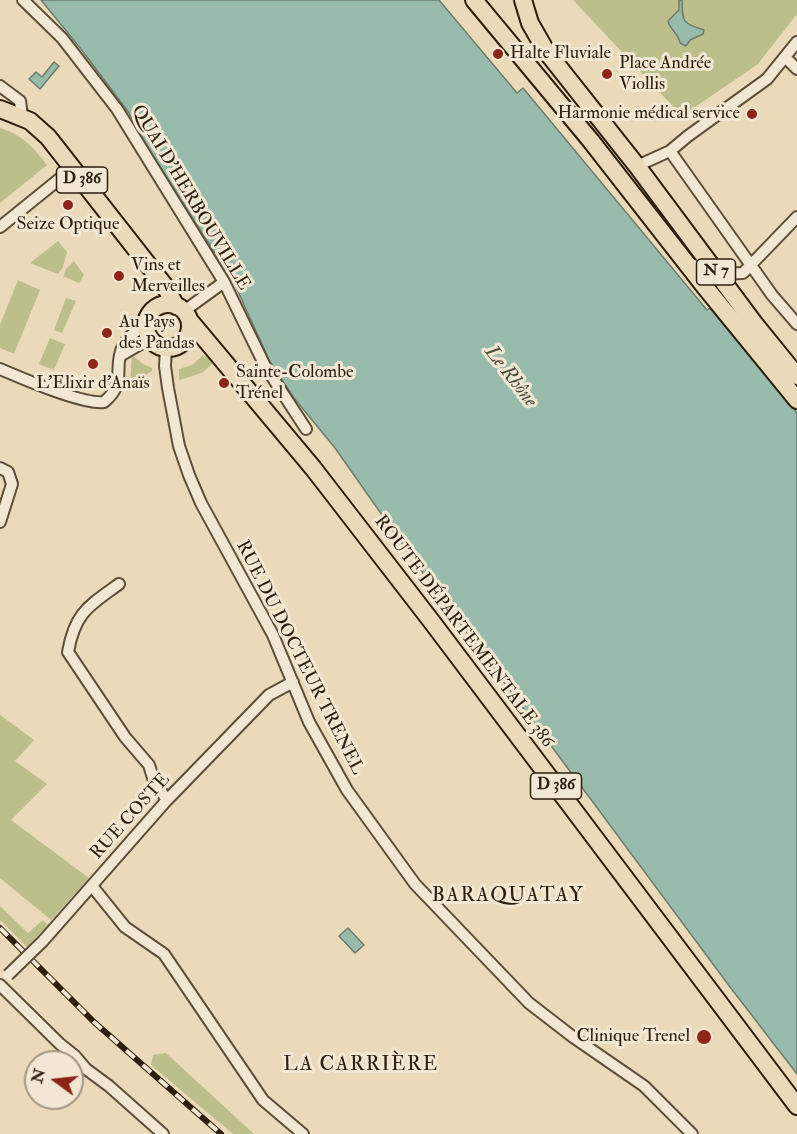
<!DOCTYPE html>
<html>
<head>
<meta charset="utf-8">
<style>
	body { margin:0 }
	#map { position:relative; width:797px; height:1134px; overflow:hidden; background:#ebdab9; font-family:"IM FELL Double Pica",serif }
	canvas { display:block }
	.north { position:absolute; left:24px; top:1050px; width:60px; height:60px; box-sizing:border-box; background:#f2e7d2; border:2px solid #a39784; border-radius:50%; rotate:285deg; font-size:16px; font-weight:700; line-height:24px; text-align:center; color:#2d1f0e }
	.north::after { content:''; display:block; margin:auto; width:21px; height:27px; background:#8f2418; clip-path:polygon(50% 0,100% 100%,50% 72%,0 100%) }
</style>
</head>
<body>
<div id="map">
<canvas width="797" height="1134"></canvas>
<div class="north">N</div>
</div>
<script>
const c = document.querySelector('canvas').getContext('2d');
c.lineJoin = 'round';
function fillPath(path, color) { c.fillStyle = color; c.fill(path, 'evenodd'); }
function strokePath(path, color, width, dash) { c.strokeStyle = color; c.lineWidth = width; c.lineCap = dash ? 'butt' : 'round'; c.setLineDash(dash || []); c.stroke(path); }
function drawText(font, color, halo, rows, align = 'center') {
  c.font = font + ' "IM FELL Double Pica",serif'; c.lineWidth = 6; c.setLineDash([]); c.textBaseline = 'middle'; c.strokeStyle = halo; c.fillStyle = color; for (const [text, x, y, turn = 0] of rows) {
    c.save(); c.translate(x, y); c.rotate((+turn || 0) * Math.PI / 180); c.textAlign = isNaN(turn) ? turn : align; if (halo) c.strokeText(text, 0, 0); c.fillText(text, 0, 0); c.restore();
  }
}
const green = new Path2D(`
	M573,0h224v14l-39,50 -76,52z
	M0,128c24,8 32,18 47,37l-47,38z
	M58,241l9,11 -4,15 -5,7 -28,-11z
	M74,261l10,14 -5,8 -14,-6 -2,1 3,-9z
	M18,280l22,10 -26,64 -14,-6v-23z
	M66,298l10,3 -14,32 -8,-3z
	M50,338l15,6 -11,26 -15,-6z
	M132,355l11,9 9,4v3l-22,13z
	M203,355l11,7 -12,11 -23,7v-11l13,-4z
	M0,715l34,25 -19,21 32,23 -36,36 78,58 -38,42 -51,-42z
	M0,906l28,27 15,-13 5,5 -21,22 -27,-27z
	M166,1053l88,81h-21l-82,-69 2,-10z`);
const water = new Path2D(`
	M41,0h398l78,93 6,-5 184,222 3,-2 87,105v661l-67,-87 -310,-418 -85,-121 -41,-50 -24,-36 -35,-77 -87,-137 -19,-35 -48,-64z
	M679,0h3c0,23 1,23 22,30l-1,4 -13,6 -4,6 -6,-3c-1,-9 -10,-13 -12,-22l11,-11z
	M54,62l5,4 -19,23 -11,-10 7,-7 6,5z
	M348,928l16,17 -9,8 -16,-17z`);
const street = new Path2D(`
	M23,0l39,38 55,71 107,173 41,84 41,63
	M785,57l12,12
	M0,86l20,15 2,15
	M670,151l102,144 25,29
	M637,166l33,-15 18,-15 79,-57 30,-37
	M0,227l73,-59
	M688,263l30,11 25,-1 54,-56
	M184,311l40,-29
	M166,348l-1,18 3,22 11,58 10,29 12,28 72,132 36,87 38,68 68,94 114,119 44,34 71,49 48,48
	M120,356l24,-14 7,-2
	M0,369c21,9 83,36 104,33 24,-20 8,-33 19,-56 5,-10 15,-16 24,-23
	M0,468l8,4 4,12 -12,38
	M119,584c-30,22 -44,28 -51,68l57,85 24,28 5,16 13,19
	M92,886l33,41 39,27 99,146 40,34
	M43,941l124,-141 102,-105 24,-13
	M0,985l60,59 15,12 11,13 23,17 54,48`);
const primary = new Path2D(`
	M474,0l117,141 114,146 92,113
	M523,0l7,23 16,28 91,115 117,157 43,53
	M0,109l30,12 18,16 116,148 12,21
	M146 326a22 22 0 1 1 44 0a22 22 0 1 1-44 0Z
	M190,321l123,147 119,154 365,484`);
const rail = new Path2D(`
	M0,928l94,94 127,112`);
const streetBridge = new Path2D(`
	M8,975l35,-34`);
const markers = [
	[498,54,6,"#8f2418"],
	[607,74,6,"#8f2418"],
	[752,114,6,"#8f2418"],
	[68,205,6,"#8f2418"],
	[119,276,6,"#8f2418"],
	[107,333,6,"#8f2418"],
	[93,364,6,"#8f2418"],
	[224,383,6,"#8f2418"],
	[704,1037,8,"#8f2418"]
];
const shields = [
	[82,180,51],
	[716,272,39],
	[556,786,51]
];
const shieldNames = [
	["D 386",82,180],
	["N 7",716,272],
	["D 386",556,786]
];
const poiNames = [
	["Halte Fluviale",510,54],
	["Place Andrée",619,64],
	["Viollis",619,85],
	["Harmonie médical service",740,114,"right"],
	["Seize Optique",68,225,"center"],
	["Vins et",131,266],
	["Merveilles",131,287],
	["Au Pays",119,323],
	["des Pandas",119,344],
	["Sainte-Colombe",236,373],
	["Trénel",236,394],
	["L'Elixir d'Anaïs",93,384,"center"],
	["Clinique Trenel",690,1037,"right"]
];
const streetNames = [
	["QUAI D'HERBOUVILLE",190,198,59],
	["ROUTE DÉPARTEMENTALE 386",463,632,53],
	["RUE DU DOCTEUR TRENEL",299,658,63],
	["RUE COSTE",131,817,-48]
];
const waterNames = [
	["Le Rhône",510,377,52]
];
const neighbourhoodNames = [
	["BARAQUATAY",508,897],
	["LA CARRIÈRE",361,1066]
];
fillPath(green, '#bcbe8c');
fillPath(water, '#99bbac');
strokePath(water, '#6e7d6d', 1.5);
strokePath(street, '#5c4e39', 14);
strokePath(primary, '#2d1f0e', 20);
strokePath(street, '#f2e7d2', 10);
strokePath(primary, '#ebdab9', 16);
strokePath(rail, '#2d1f0e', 6);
strokePath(rail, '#f2e7d2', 4, [11]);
strokePath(streetBridge, '#5c4e39', 14, []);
strokePath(streetBridge, '#f2e7d2', 10);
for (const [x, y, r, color] of markers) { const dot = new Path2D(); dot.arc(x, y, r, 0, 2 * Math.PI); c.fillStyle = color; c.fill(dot); strokePath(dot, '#f2e7d2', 2); }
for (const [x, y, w] of shields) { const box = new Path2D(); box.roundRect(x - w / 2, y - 13, w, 26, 4.5); c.fillStyle = '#f2e7d2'; c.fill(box); strokePath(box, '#2d1f0e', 1.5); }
drawText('bold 16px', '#2d1f0e', null, shieldNames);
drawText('18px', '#2d1f0e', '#f2e7d2', poiNames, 'left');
drawText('18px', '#2d1f0e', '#f2e7d2', streetNames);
drawText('italic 20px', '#4d4e3d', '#f2e7d2', waterNames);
c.letterSpacing = '1.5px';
drawText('20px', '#2d1f0e', '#f2e7d2', neighbourhoodNames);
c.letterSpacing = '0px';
</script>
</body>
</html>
